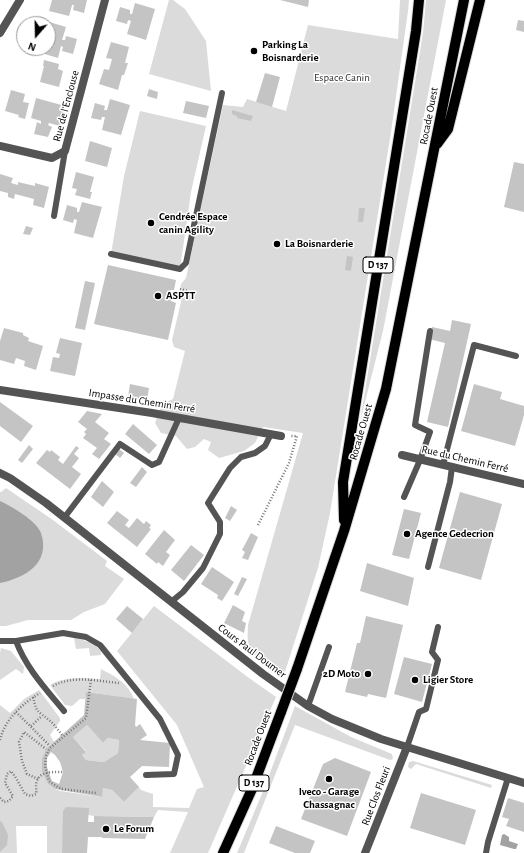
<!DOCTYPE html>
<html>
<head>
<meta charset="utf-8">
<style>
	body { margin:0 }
	#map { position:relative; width:524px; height:853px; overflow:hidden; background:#fff; font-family:"Alegreya Sans",sans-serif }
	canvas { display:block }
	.north { position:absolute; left:16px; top:16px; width:40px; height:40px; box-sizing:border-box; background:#fff; border:1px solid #999; border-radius:50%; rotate:200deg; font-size:11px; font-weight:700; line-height:16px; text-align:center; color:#000 }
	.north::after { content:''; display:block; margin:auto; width:14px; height:18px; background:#000; clip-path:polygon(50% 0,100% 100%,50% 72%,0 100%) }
</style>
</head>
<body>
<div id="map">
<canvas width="524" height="853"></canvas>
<div class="north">N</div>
</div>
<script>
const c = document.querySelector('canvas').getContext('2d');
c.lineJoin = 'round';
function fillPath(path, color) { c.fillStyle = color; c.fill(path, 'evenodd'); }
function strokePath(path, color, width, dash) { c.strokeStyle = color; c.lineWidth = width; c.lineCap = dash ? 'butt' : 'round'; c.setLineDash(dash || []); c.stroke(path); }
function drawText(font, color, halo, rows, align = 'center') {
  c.font = font + ' "Alegreya Sans",sans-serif'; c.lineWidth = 3; c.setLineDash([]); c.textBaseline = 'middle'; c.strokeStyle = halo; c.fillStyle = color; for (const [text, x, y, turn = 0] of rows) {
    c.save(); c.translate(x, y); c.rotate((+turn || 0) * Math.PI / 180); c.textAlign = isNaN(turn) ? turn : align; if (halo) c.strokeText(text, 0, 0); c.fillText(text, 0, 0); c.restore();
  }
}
const green = new Path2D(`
	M169,0h4l12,9 21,32 5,50 -62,-17z
	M400,0h9l-1,11 -17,121 -61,381 -12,55 -34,107c-14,-9 -33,-17 -36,-34 -1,-5 0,-11 0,-16l55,-192 -40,-6 -8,16 -11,8 -25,7 -11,-8 3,-8 -7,-3 -9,8 -8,2 -11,-13 -15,-3 -6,-10 7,-19 11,-5 12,-48 -11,-4 -2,-7 9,-38 -1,-7 1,-11 5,-6 37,-173 20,2 4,-8 39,12 22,-86 90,14z
	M426,0h20l-63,331 -23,91 63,-389z
	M140,111l66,15 -15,66 -11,77 -69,-15 13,-78z
	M6,488l47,32 54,41 -2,5 19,13 -19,25 -21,8 -13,8h-43l-22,6h-6v-134h1z
	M154,606l95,72 27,19 -68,156h-38l18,-41 -30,-2 -4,7 -60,-1 -6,-1 -22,-7 -4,45h-15v-27h-31l1,27h-17v-148l10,8 14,-14 15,-9 21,28v3l-10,14 4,7 -8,7 -4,9 6,26 7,5 5,2 41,6 2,-9 9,2 12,12 15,-15 2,3 12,4v13l36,1 8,-19 7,-2 -27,-62 -60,-74z
	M74,638c10,2 22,5 27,14v3l-11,1 -1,-8 -13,1z
	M1,648l10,3 13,16 -1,7 -7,-5 -16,11v-27z
	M101,669c15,8 27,14 33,30l-47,-7 -2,7h-5l-8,7 -7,-1 -15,-20c15,-9 33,-7 50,-6z
	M295,706l56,31 41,17 1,5 -3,1 -95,-35 -51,128h-7l27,-64z
	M87,725l16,18 5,-5 11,2 -1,13 -14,9 -18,-2 -4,-5 4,-4 -13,-14z
	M413,761l79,24 -1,3 -75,-24 -5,5 -3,-2 1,-5z`);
const water = new Path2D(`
	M0,501c11,5 37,20 41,32 10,30 -16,45 -41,50z
	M504,834l5,3v4l9,3 -2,5h-2l-14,-4 2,-10z`);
const building = new Path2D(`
	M52,0h35l-3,13 -11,-3 1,-5h-2l-3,11 -20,-5z
	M280,0h29l-1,7z
	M135,3l20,6 -9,31 -19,-6 4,-13 -3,-1 -1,4 -11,-3 4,-14 10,3v4h2z
	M518,20l6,1v11l-8,-2z
	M46,21l20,6 -4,13h3l1,-4 11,3 -4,15 -11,-3 1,-4 -2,-1 -3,12 -20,-6 1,-4h9v-24h-3z
	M111,42l18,5 -4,16h3l-4,12h-2l-4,15 -19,-6 5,-15 5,1 3,-11 -6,-1z
	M44,60l15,4 -1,5 5,2 -4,16 -19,-5 4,-16h-1z
	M265,73l15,4 -8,30 -16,-5z
	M149,89l9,3 -1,7 -10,-3z
	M11,90l14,4 -2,8 6,1 -4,16 -7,-2 1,-2 -14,-4z
	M36,98l29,8 -5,20 -11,-3 -1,2 4,2 -4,10 -14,-3 3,-12 4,2v-3l-10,-3z
	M110,99l20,6 -9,30 -19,-5 3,-13h-3l-1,3 -10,-2 4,-15 10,3 -1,4h3z
	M186,101l23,5 -3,12 -23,-5z
	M232,110l21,6 -2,5 -14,-3v-2l-5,-2z
	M90,141l22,7 -5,19 -22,-6z
	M514,162l10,2v48l-20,-5z
	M76,172l18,5 -4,15h2l-2,7 -15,-4 2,-6 -5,-1z
	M0,174l13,4 -2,5 7,2v-3l17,4v-3l14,4 -5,21 -11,-3 1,-6 -19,-5 -1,5 -6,-2v-4l-8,-2z
	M82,202l20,5 -9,31 -19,-5 3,-13 -3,-1 -1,4 -10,-3 4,-15 10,3v4h2z
	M359,208h6l-2,14h-5z
	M26,226l7,2 -3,7 -7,-1z
	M347,256l6,1 -2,14 -6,-1z
	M108,265l68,15 -2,10h-3l-1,4h3l-2,7 5,2 -8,37 -74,-16z
	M85,281l10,2 -10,47 -10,-2z
	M452,320l19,4 -23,103 -21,-5 18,-79 -16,-4 3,-12 18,4z
	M4,328l19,5v2l6,3 -1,3 15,5 -7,24 -12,-4 1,-5 -9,-3 -2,6 -14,-4v-19z
	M60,338l22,5 -7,33 -25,-5 3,-14 6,1 1,-4 -4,-1z
	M130,384l19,4 -2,12 -19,-3z
	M474,384l28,8 -2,7 24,7v9l-9,31 -54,-15z
	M0,402l33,24 -12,16 -21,-16z
	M87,411l15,3 -7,8 14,11 -5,6 7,5 -12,15 -7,-5 5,-6 -14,-10 3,-4 -2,-2 3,-3 -9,-7z
	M133,424l24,21 -8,9 -24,-20z
	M29,445l4,4 -11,14 -4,-3z
	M76,446l3,2 -5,6 5,4 -7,9 9,7 -11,15 -34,-26 11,-13 3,2 1,-2 9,7 -2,3 5,4z
	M119,449l5,4 -4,5 -5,-4z
	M142,467l5,5 -11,15 -6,-4z
	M102,481l12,11 -11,15 -12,-10z
	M460,492l42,12 -21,76 -42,-12z
	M231,506l6,4 -7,11 -5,-3z
	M404,509l17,4 -12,46 -17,-4z
	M117,511l12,9 -4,5 4,3 8,-10 7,6 2,-3 5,4 -2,3 2,1 -14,18 -30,-24z
	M164,530l11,10 -9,12 4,3 -7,11 -5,-4 -1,2 -12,-10z
	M251,533l7,4 -10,23 -6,-2 3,-6 -3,-2z
	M191,545l13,10 -20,26 -13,-11z
	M367,563l47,15 -6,28 -48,-15z
	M212,567l22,15 -12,19 -5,-3 1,-3 -17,-11z
	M242,577l5,2 -9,17 -4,-2z
	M233,605l12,7 -3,9 4,2 -2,10 -20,-10z
	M127,606l16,13 -11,14 -16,-14z
	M366,616l37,9 -17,73 -18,-4 -1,3 -22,-5 12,-49h3z
	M404,657l28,7 -10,38 -28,-8z
	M86,692l51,7 -2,26 1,2 4,-3 7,11 -7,5 30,3 -1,24 -27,-1 -12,11 9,10 -15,15 -12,-12 -9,-2 -1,9 -47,-8 -7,-5 -6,-13v-13l4,-9 38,-34zM87,725l16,18 5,-5 11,2 -1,13 -14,9 -18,-2 -4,-5 4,-3 -13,-15zM51,752l4,3 5,7 3,10 -4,12 -7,-3 -5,-14v-9z
	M335,758l36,14 -24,64 -46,-17 22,-55z
	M421,793l55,17 -11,35 -55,-17z
	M508,798l16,5v29l-18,-6 3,-7 -7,-2z
	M66,807l23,1 -1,14h6v-6l60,1 -9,22 -43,-1v-1h-14l-1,16h-25l1,-42z
	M0,821l2,1 6,13 -1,10 -7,7z
	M276,826l39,15 -5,12h-15l-26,-10z`);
const path = new Path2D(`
	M180,289l8,2
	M258,525l31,-62 8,-27h-7
	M91,680l-5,38 -36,30 -4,8 -1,10 4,15 7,5 6,3 34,4
	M53,686c20,-11 44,-5 66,-3
	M33,697c4,17 4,13 16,23 5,4 9,10 13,15
	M16,712l33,33
	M31,726l11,-10
	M0,740c5,-21 22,-36 40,-47
	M38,779l-11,-5 -5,-13 -3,-19 5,-10 22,17
	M0,798l4,4 5,-1 4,-5 -8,-13 2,-9 4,-3 5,7 9,16 6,2 5,-2c1,-4 -1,-8 1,-13 3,-10 17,-9 26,-9`);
const service = new Path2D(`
	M54,216l11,-65
	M111,254l69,15 6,-6 36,-170
	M443,465l31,-120 42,11
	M404,497l16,-37 10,-28 -15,-7 15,-94
	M64,518l56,-74 32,21 7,-3 20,-44
	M428,567l22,-85 2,-15
	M171,602l12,-10 20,-24 17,-34v-12l-12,-19 22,-35 11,-11 14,-4 10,-7 6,-12
	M0,641h16l47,-8 23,4 14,8 60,74 18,36 -4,19 -28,1
	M16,641c10,27 30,48 48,70
	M308,706l21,-59
	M407,747l12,-35 7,-3 12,-49 -6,-8 6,-25
	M486,853l2,-11 20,-64`);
const minor = new Path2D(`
	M0,33l20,-33
	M0,146l52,12 13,-7 40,-151
	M0,390l152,23 129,23
	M402,455l122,29
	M365,853l42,-106`);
const tertiary = new Path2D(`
	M0,473l10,5 36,25 217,171 45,32 24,13 49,20 143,44`);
const primary = new Path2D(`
	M437,144l11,-15 32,-129
	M344,520l-1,-38 73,-451 3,-31
	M297,669l47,-138 42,-142 78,-389
	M223,853l29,-64 29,-77`);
const primaryBridge = new Path2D(`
	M281,712l16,-43`);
const markers = [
	[254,51,4,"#000"],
	[151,223,4,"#000"],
	[277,244,4,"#000"],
	[158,296,4,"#000"],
	[407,534,4,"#000"],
	[368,674,4,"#000"],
	[415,680,4,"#000"],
	[329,779,4,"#000"],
	[106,829,4,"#000"]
];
const shields = [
	[378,265,30],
	[254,783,30]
];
const shieldNames = [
	["D 137",378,265],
	["D 137",254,783]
];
const poiNames = [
	["Parking La",262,45],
	["Boisnarderie",262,58],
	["Cendrée Espace",159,217],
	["canin Agility",159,230],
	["La Boisnarderie",285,244],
	["ASPTT",166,296],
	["Agence Gedecrion",415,534],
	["2D Moto",360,674,"right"],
	["Ligier Store",423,680],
	["Iveco - Garage",329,792,"center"],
	["Chassagnac",329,805,"center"],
	["Le Forum",114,829]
];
const parkNames = [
	["Espace Canin",342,78]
];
const streetNames = [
	["Rue de l'Enclouse",66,106,-75],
	["Rocade Ouest",429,116,-79],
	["Impasse du Chemin Ferré",142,401,9],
	["Rocade Ouest",361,432,-74],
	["Rue du Chemin Ferré",465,459,13],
	["Cours Paul Doumer",252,651,37],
	["Rocade Ouest",258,738,-69],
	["Rue Clos Fleuri",376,796,-69]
];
fillPath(green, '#dbdbdb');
fillPath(water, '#a2a2a2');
fillPath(building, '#c4c4c4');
strokePath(primary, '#dbdbdb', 12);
strokePath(path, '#767676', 2.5, [1, 2]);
strokePath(service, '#545454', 6);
strokePath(minor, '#545454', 8);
strokePath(tertiary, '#545454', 8);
strokePath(primary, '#000', 10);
strokePath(primaryBridge, '#dbdbdb', 12, []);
strokePath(primaryBridge, '#000', 10);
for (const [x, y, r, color] of markers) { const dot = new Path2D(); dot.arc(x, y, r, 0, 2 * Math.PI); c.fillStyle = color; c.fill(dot); strokePath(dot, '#fff', 1.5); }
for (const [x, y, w] of shields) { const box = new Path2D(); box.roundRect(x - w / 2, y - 8, w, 16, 3); c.fillStyle = '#fff'; c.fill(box); strokePath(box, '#000', 1); }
drawText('bold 10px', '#000', null, shieldNames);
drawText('bold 11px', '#000', '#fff', poiNames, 'left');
drawText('11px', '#323232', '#fff', parkNames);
drawText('11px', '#000', '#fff', streetNames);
</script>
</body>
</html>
